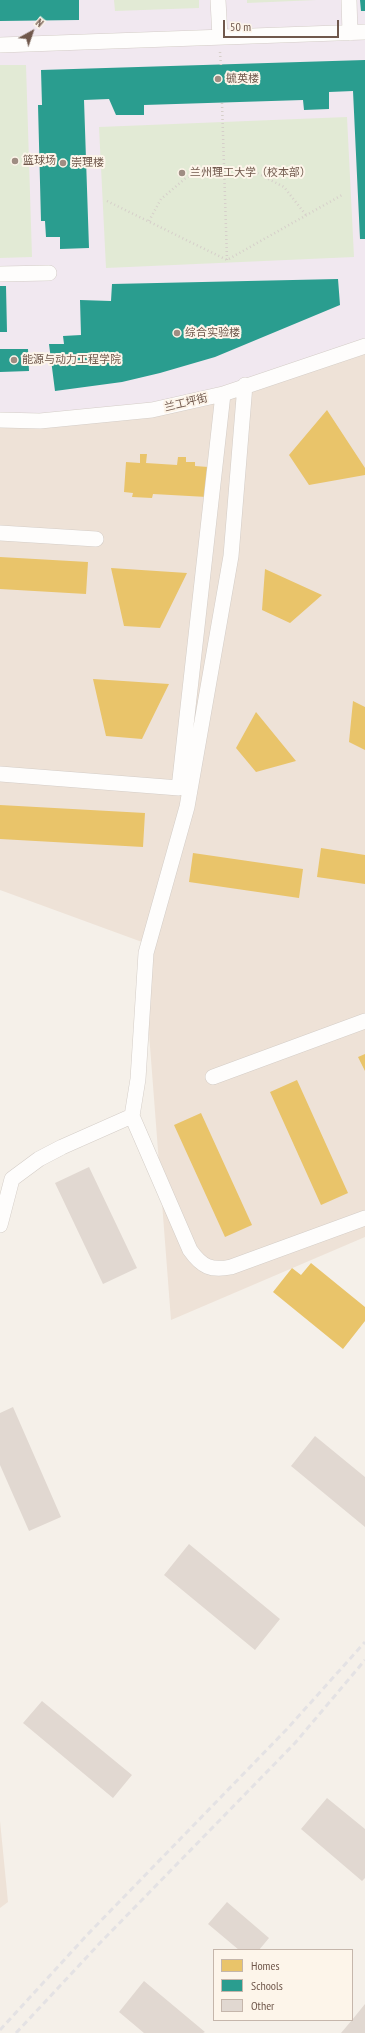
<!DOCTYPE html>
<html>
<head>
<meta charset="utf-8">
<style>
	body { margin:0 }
	#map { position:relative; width:365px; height:2033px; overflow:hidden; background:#f5f0e9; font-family:"PT Sans Narrow",sans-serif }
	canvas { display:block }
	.legend { position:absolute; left:213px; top:1949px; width:140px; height:72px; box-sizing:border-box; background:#fdf5ea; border:1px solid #c5b6ab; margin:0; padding:5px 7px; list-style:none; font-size:12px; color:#70584c }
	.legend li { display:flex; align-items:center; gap:8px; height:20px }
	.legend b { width:20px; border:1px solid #c5b6ab }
	.north { position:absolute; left:12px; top:12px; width:40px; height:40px; -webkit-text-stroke:3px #fdf5ea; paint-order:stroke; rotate:40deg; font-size:11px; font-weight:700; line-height:16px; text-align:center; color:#70584c }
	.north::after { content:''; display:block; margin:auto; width:14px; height:18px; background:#70584c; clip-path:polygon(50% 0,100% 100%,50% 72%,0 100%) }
	.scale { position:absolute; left:223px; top:20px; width:116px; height:18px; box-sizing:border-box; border:2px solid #70584c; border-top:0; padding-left:5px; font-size:12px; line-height:14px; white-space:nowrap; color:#70584c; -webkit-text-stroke:3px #fdf5ea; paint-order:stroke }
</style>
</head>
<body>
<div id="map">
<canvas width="365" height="2033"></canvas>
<ul class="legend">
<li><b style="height:11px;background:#e9c46a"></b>Homes</li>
<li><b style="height:11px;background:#2a9d8f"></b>Schools</li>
<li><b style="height:11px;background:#e1d8d1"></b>Other</li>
</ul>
<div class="north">N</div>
<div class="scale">50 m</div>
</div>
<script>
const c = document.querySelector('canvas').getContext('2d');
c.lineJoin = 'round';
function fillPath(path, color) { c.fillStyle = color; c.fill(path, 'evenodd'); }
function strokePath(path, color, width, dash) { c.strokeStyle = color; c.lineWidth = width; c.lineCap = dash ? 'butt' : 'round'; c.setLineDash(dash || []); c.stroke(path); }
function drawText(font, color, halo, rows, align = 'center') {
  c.font = font + ' "PT Sans Narrow","Noto Sans SC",sans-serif'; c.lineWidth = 4; c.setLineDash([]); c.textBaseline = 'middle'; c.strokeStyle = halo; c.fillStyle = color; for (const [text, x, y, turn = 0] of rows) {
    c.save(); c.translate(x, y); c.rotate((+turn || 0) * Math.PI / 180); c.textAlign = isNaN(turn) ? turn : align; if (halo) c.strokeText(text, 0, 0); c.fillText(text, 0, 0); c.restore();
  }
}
const residential = new Path2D(`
	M365,346v891l-194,83 -29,-378 -142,-52v-470z
	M0,1821l8,81 -8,6z`);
const education = new Path2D(`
	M0,0h365v346l-142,48 -223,26z`);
const green = new Path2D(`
	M114,0h85v8l-84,3z
	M247,0h70l-70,3z
	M0,65h26l6,192 -32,1z
	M347,117l7,140 -248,11 -7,-141z`);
const homes = new Path2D(`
	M327,410l38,58v7l-56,10 -20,-30z
	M140,454h7l-1,9 31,2 1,-8h8v5h9v4l13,1 -1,30 -54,-3 -1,4 -20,-1 1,-4 -9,-1 2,-30 14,1z
	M0,557l88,5 -2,32 -86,-5z
	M111,568l76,5 -27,55 -36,-2z
	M265,569l57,26 -32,28 -28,-13z
	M93,679l76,5 -27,55 -36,-3z
	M353,701l12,6v43l-16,-8z
	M256,712l40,49 -40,11 -20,-24z
	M0,805l145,8 -2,34 -143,-8z
	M321,848l44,7v29l-48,-7z
	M193,853l110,16 -4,29 -110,-16z
	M365,1054v17l-7,-14z
	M297,1080l51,113 -27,12 -51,-113z
	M201,1113l51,112 -27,12 -51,-112z
	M311,1263l54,44v14l-22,28 -70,-57 19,-24 9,7z`);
const schools = new Path2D(`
	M0,0h79v20l-79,1z
	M360,0h5v11h-4z
	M365,60v179h-5l-7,-148 -24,1v17l-25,1 -1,-10 -159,5v10h-28l-7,-16 -25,1 5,148 -29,1v-12h-14l-1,-16h-4l-3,-116h4l-1,-35z
	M338,279l2,26 -125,52 -55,16 -38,9 -67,9 -6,-47h15l-1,-8 18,-1 -1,-35 31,1 1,-17z
	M0,286h6l1,46h-7z
	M0,349h28l1,22 -29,1z`);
const building = new Path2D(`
	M89,1167l48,101 -34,16 -48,-101z
	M13,1407l48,110 -32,14 -29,-66v-52z
	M315,1436l50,41v50l-74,-61z
	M189,1544l91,75 -25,31 -91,-75z
	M42,1701l90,74 -19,23 -90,-75z
	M327,1798l38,31v49l-3,3 -61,-52z
	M227,1902l42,36 -10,12h-20l-31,-26z
	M144,1981l61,51 -2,1h-59l-25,-21z
	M365,2004v29h-24l11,-13z`);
const path = new Path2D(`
	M220,52l1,14
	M222,103l5,157
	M107,201l120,59 115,-65
	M149,221l12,-22 26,-22 33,-10 33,4 31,16 22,28`);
const minor = new Path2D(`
	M218,0l2,37
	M349,0l1,33
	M0,45l365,-13
	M0,274l49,-1
	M0,420l40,1 112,-11 71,-16 142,-48
	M0,533l96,6
	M0,774l179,14 44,-394
	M213,1077l152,-56
	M132,1116l58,134c12,17 21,21 41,17l134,-49
	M0,1225l12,-46 27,-20 23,-12 70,-31 6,-37 8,-126 41,-146 44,-251 14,-171`);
const rail = new Path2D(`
	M0,2030l87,-95 200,-206 78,-87
	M16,2033l83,-89 196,-201 70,-83`);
const markers = [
	[218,79,4,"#9f8d83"],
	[15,161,4,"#9f8d83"],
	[63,163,4,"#9f8d83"],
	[182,173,4,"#9f8d83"],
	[177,333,4,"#9f8d83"],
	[14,360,4,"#9f8d83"]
];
const poiNames = [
	["毓英楼",226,79],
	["篮球场",23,161],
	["崇理楼",71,163],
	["兰州理工大学（校本部）",190,173],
	["综合实验楼",185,333],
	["能源与动力工程学院",22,360]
];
const streetNames = [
	["兰工坪街",186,403,-13]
];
fillPath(residential, '#eee2d7');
fillPath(education, '#f1e8f0');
fillPath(green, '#e2ead5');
fillPath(homes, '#e9c46a');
fillPath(schools, '#2a9d8f');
fillPath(building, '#e1d8d1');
strokePath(minor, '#d4cdc7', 16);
strokePath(path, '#d6cfca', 2.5, [1, 3]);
strokePath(minor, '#fefdfc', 15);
strokePath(rail, '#e4e2e4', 3, [6, 4]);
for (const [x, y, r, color] of markers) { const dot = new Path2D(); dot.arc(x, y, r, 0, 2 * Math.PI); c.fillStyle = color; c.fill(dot); strokePath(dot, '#fdf5ea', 1.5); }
drawText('11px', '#70584c', '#fdf5ea', poiNames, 'left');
drawText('11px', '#70584c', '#fdf5ea', streetNames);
</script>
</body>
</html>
